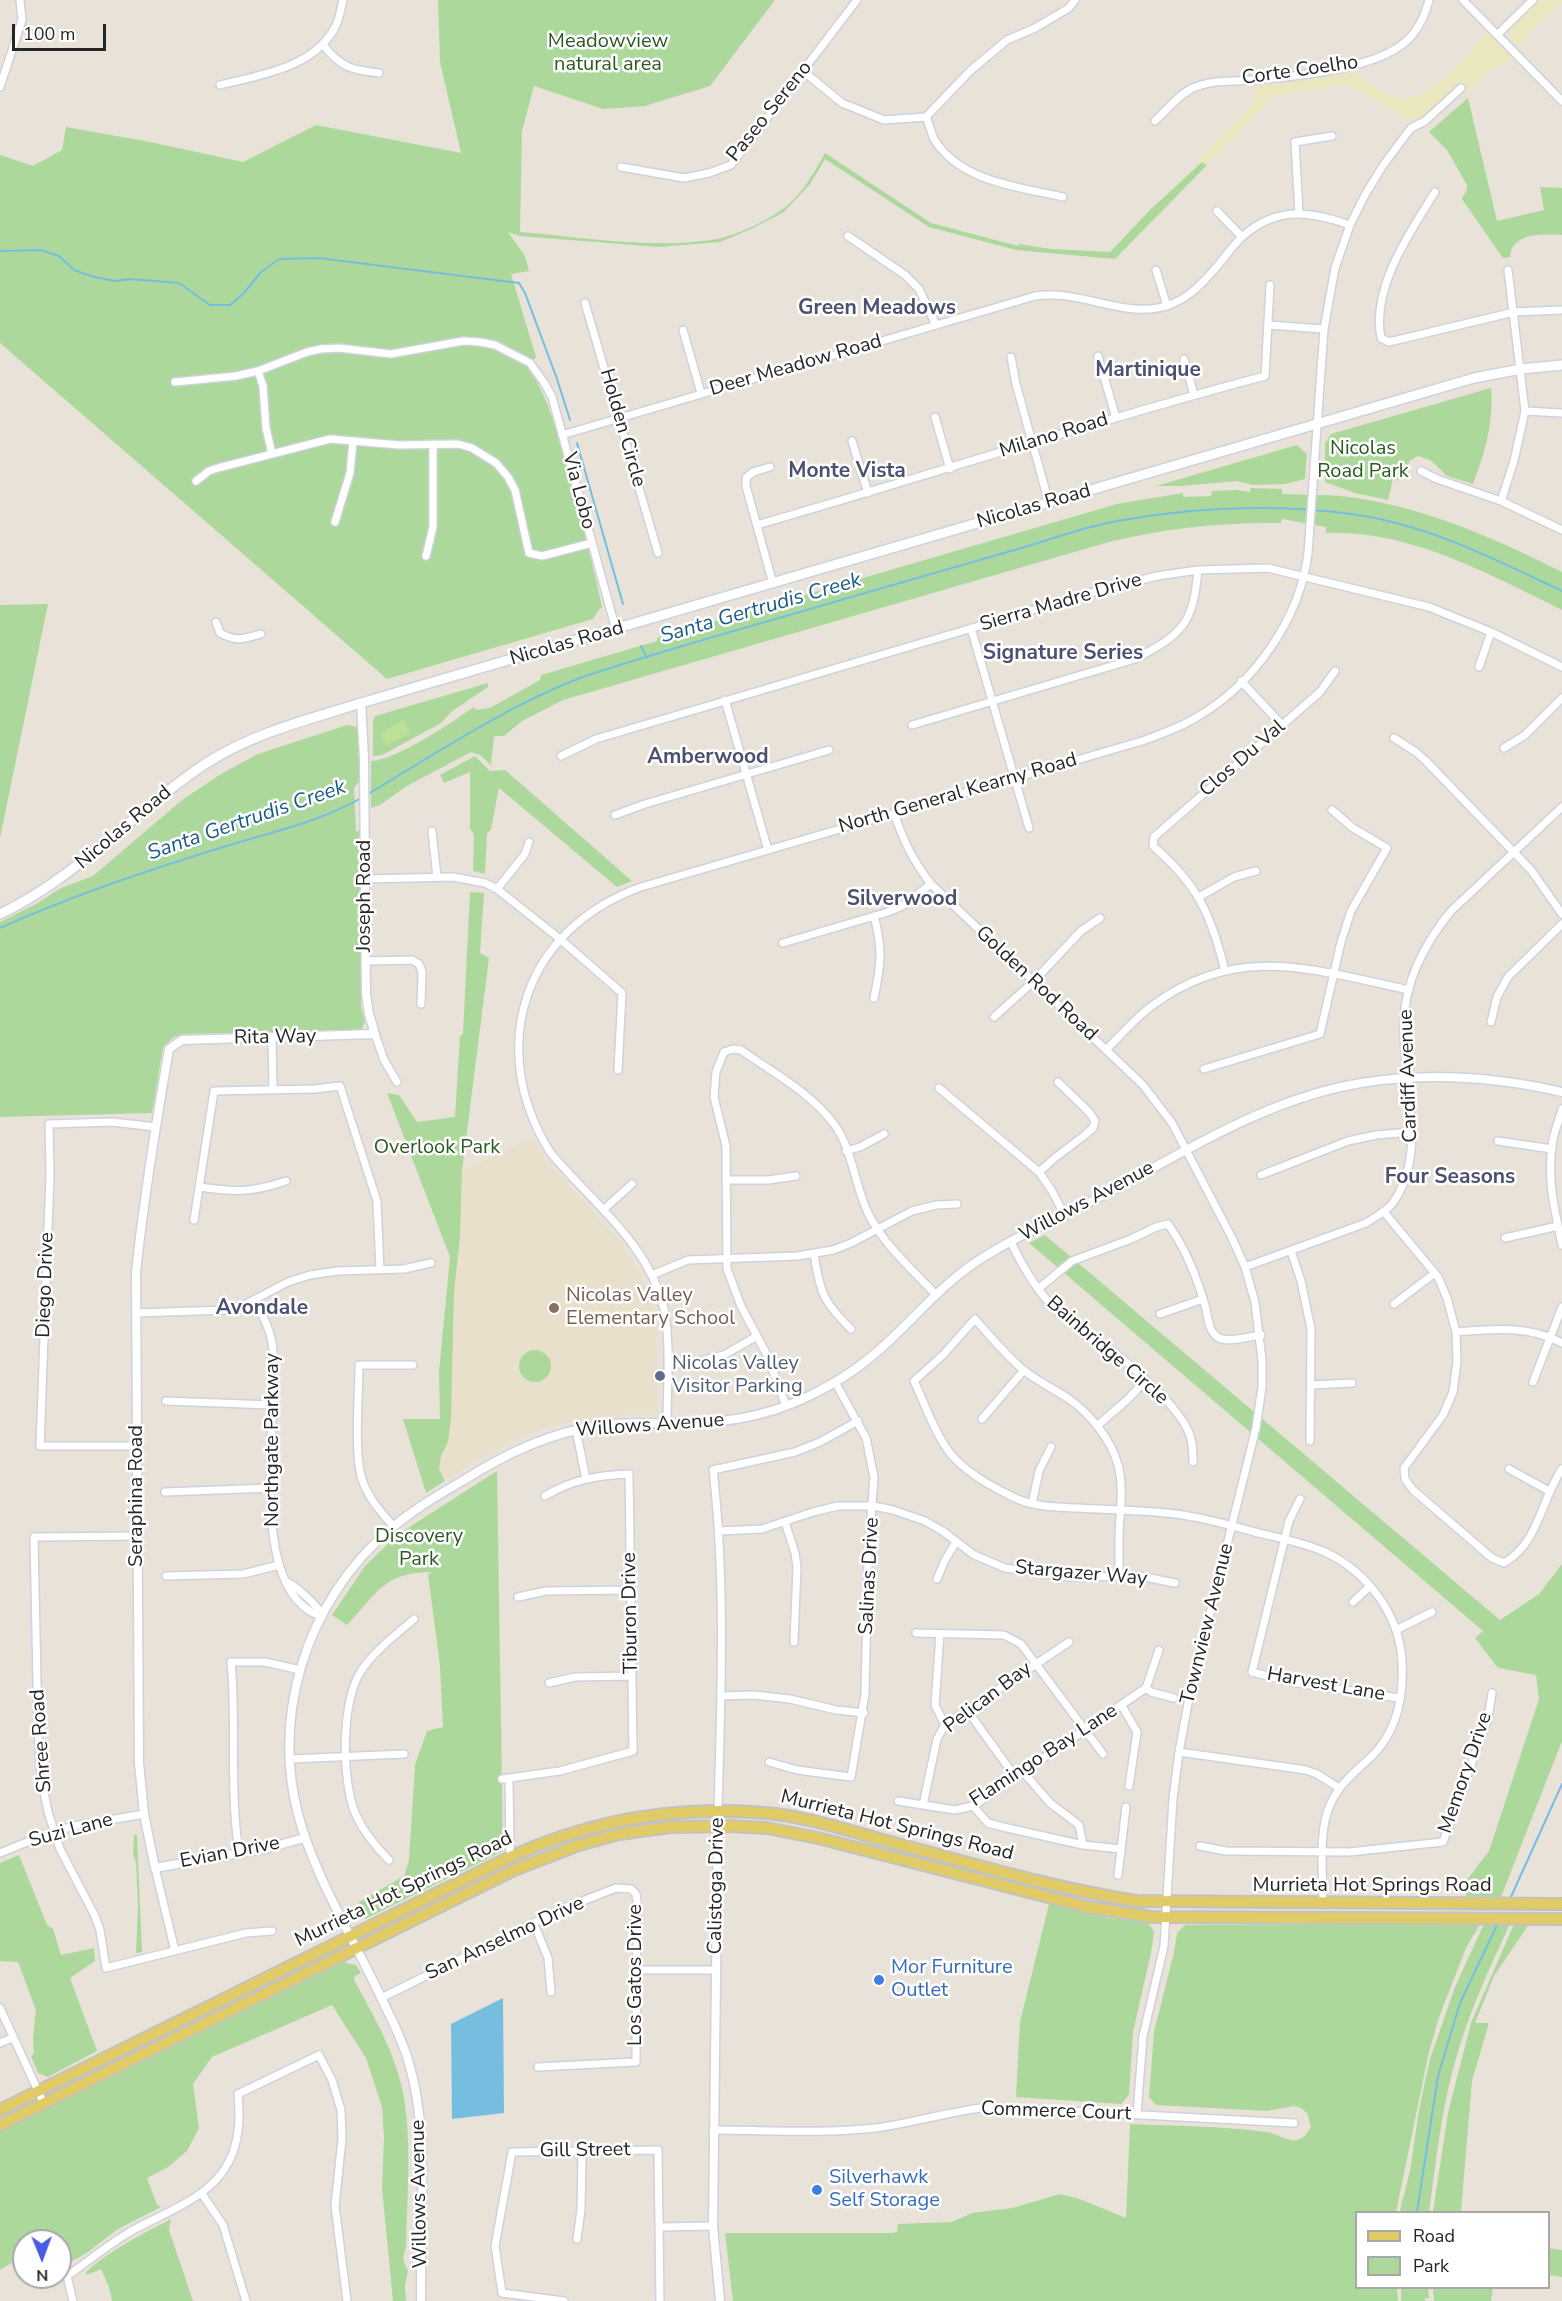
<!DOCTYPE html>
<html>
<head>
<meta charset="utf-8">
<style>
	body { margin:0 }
	#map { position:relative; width:1562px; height:2301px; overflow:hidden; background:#e8e2d9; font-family:"Nunito Sans",sans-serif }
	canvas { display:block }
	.legend { position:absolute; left:1355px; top:2211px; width:195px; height:78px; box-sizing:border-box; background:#fff; border:2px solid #a8a8a8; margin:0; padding:8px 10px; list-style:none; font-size:18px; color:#262626 }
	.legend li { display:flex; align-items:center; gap:12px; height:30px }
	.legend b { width:30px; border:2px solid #a8a8a8 }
	.north { position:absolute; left:12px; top:2229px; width:60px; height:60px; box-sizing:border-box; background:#fff; border:2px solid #a8a8a8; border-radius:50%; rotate:179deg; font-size:16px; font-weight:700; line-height:24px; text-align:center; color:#262626 }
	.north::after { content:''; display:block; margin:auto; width:21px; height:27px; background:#485de5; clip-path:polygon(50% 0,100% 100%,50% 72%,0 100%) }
	.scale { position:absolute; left:12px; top:24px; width:94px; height:27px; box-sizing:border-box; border:3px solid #262626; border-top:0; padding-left:8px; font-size:18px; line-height:21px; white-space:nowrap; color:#262626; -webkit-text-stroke:4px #fff; paint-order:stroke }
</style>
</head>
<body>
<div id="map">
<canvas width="1562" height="2301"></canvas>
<ul class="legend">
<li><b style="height:8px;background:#e0cb66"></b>Road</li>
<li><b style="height:16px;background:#acd99b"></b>Park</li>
</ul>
<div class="north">N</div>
<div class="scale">100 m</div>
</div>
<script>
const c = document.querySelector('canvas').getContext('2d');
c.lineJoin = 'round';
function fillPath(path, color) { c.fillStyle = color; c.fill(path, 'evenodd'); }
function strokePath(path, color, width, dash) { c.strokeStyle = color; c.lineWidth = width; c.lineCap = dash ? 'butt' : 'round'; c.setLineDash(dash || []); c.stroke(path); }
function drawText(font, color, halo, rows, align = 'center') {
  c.font = font + ' "Nunito Sans",sans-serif'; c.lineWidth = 5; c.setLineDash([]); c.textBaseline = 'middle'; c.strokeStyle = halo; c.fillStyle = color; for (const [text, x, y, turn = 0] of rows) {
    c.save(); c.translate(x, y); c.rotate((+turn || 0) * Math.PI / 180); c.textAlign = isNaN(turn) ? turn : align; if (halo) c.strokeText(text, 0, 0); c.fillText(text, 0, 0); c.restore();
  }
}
const education = new Path2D(`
	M533,1138l17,27 71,78 16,24 15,33 4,15 2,99h-38l-35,5 -35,8 -28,10 -38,19 -39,25 -6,-12 2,-13 7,-14 3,-23 3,-127 6,-54 2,-67z`);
const green = new Path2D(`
	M438,0h337l-65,86 -65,20 -42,3 -69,-23 -12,45 -2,101c63,5 136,18 197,7 20,-4 47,-17 63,-28 21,-14 33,-37 45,-58l106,70 87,23 1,-2 32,5 59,3 40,-42 52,-48 5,3 -92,94 -99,-9 -87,-23 -104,-68 -15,25 -26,28 -33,17 -31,13 -62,5 -138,-11 -12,-4 17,24 4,15 -18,3 25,83 -9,10c25,33 32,76 43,116 12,42 24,83 32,125l-3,1 -6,10 -206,60 -387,-336v-188l33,11 29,-16 4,-23 84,15 93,20 73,-37 145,28 -21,-91z
	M1468,98l29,123 47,-11 -4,-23 22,1v47c-19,-1 -50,-3 -52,22l-7,1 -41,-59 5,-10v-4l-20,-35 -18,-18z
	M1491,388c3,34 -6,65 -18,96l-26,-8 -17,-16 -12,-4 -9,5 -1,10 -10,9 -5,-1 -5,21 -33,-7 -30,-11v-39l6,-9z
	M1297,445l10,9 -2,25 -20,5 -32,1 -17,-4 -55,5h-25z
	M1251,488l31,1v5c25,1 50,0 74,4 73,11 140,41 206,74v38c-71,-35 -154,-81 -236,-77v-6l-44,-8 -1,4c-59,-1 -115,5 -172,19l-546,158 -41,21 -18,15h-10l-3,29 -11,-10 -9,-3 -64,34 -27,19 -9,3v-47c26,-1 81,-39 103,-54l2,3 14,-2 50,-28 1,-5 116,-34v-3l460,-134 66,-11v4l28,-1 1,-5 25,-1 13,2z
	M48,604l-48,234v-233z
	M488,683v4l-37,25 -10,11 -59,32 -9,1v-35l2,-5z
	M347,725l10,2 2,5 1,48 -6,8 2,44 5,-3v178l4,15 -4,8 -178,4 -9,3 -11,10 -11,66 -152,4v-195l36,-18 25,-16 32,-12 89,-76 39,-26 37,-20z
	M475,756l15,15 15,-1 127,111 -15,6 -118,-99 -8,41 -4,5 -2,40 -12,-3 1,-37 -4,-5v-57l-26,11 -4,-8z
	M470,892l14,1 -4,60 9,5 -27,213 -2,67 -6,54 -3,127 -3,23 -7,14 -2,13 6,12 -19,12 -23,-74h37l-1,-47 11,-115 -63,-164 12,2 18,27 38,-5 5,-81 3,-2z
	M1045,1235l455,385 39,-26 23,-30v177l-61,156 -35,-1v-15l23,-30 50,-152 -3,-24 -38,-7 -23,-30 8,-7 -454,-388z
	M519 1366a16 16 0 1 1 32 0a16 16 0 1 1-32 0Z
	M497,1471l6,380 -138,68 -6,-17 45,-26 5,-16 6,-95 12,-34 16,-4 -3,-61 -12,-92 5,-2c-49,0 -55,20 -86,53l-15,-10 33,-49 32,-31z
	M134,1835h3l5,117 -6,1 2,-46 -2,-44 -3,-9z
	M19,1855l28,70 6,4 8,26 33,-7 1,13 -25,17 27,73 -49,26 -10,-4 -7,-17 3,-2 -1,-17 3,-27 -18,-48 -18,-1v-98z
	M1049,1904l60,14 38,4 7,9 -3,22 -18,79 -4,63 -8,9 -105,-7 4,-75z
	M1480,1924l-14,24 -27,69 -11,39 -32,156h-40v76h41l1,13h-665l-8,-68h167l5,-1 1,-8 54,-2 20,-9 40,-5 48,-14 17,4 49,20 4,-94c45,2 91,2 136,8 10,1 22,10 32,8 6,-2 10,-8 13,-13l-4,-14 -6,-5 -7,-2 -27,5 -111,-6 -7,-8 5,-65 20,-80 3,-19 8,-8z
	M1484,1924h26c-21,45 -42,90 -55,138 -14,49 -19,100 -26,150h-25l-4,-2 10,-39 9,-61 11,-51 25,-72z
	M1514,1924h15l-35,52 -19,47h14l-17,58 -11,131h-28l15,-99 23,-90z
	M345,1959l1,4 10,2 5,8 -6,3 -1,4c18,33 38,67 47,104 12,46 6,116 5,164 -4,10 -3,14 2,22l-3,16 1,15h-13l-11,-113 2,-51 -2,-30 -16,-49 -34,-53 -120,52 -19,27 6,44 -12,23 -19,16 -21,11 10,27 4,2 -43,22 -30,23 -26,15h-2v-26h-36v28l-13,-6 -11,7v-140z
	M171,2219l-2,11 24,71h-81l-3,-14 -8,-18 -14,6 -1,-3c24,-22 56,-38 85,-53z
	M1548,2248l14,2v27l-13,-2z
	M1401,2288h27l1,10h-4v3h-24z
	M1433,2288h60l-2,13h-57z`);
const sand = new Path2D(`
	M1541,0h21v3l-28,25 -15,18 -10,-8v-9z
	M1488,32l25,28 -22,10 -26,23 -7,-8 -38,34h-16l-14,-11 -43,-24 -73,12 -67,69 -9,-6 56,-57 2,-13 2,-2 95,-15c13,10 33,25 49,26 30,3 68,-46 86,-66z`);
const pitch = new Path2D(`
	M403,720l7,13 -24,13 -6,-13z`);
const water = new Path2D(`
	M503,1998l1,115 -52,6 -1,-95z`);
const stream = new Path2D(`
	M0,251l41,-1 18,6 15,14 20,7 21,4 15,-2 49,4 31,22h20l13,-11 18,-22 18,-13 39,-1 201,25 6,10 32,86 13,41
	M577,443l46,161
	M641,646l6,12
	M368,794c69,-41 137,-87 212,-116 89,-30 181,-54 271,-81 55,-16 111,-32 167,-48 32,-9 65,-22 99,-28 78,-14 156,-17 234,-7 76,10 143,45 211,77
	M0,928c75,-34 154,-60 233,-84 43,-13 91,-24 130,-47
	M1510,1899l52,-115
	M1417,2212l21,-136 22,-73 38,-80`);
const minor = new Path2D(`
	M1463,0l99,101
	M1498,34l35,-34
	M323,45c18,22 27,25 56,28
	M803,71l39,32 42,17 42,-3 44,-46 37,-31 28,-12 34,-20 6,-8
	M220,85c41,-10 98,-18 117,-62 3,-7 4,-16 6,-23
	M0,87l22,-67 -2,-20
	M926,117c3,7 5,15 8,22 26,43 85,48 129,58
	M1155,121c11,-10 24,-27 38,-33 20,-9 37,-6 58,-8 41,-3 112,-10 146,-32 17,-10 27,-29 32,-48
	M621,167l63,11 25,-5 22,-8 126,-165
	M1435,192c-25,40 -64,96 -54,146l8,4 125,-30 48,-2
	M1217,211l25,26
	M1299,213l-4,-71 37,-6
	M848,236l57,39 14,14 17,36
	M1156,270l11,36
	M585,303l73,250
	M1268,325l56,4
	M683,330l18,63
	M1098,356l18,62
	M1011,357l5,27 33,119
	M1184,359l10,36
	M258,371l49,-19 14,-3 18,-1 52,6 72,-13 17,1 15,3 35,18 15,21 7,13 64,233
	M175,382l61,-6 22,-5 5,15 3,42 6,26
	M1525,411l37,2
	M935,417l15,52
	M562,435l473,-139c46,-7 89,23 131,10 20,-6 34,-20 47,-35 10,-11 19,-25 30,-35 34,-30 68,-25 107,-11
	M852,441l16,52
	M770,467l-17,5 -7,6v8l27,98
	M1421,471l16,8 64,22 61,29
	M196,481l13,-10 9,-3 112,-29 69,6 59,-1 14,4 24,15 12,14 7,13 14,63 13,3 50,-13
	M1501,501l13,-40 11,-50 -17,-141
	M335,522l15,-49 3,-31
	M757,525c170,-49 337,-104 508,-149l5,-91
	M426,556l7,-29v-83
	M216,622l4,11c17,9 23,6 41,1
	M971,628l58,200
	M1479,667l12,-35
	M1241,681l41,44
	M725,700l43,150
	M912,725l223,-66c48,-25 58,-35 63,-89
	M1394,738l22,14 10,9 105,109 31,44
	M1504,748l21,-13 37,-37
	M561,756l35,-17 505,-149 56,-14 41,-6 70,-2 161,39 62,25 71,35
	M894,813c9,27 19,48 37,71l212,201 29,38 60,115 13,29 10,35 7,58v27l-6,41 -67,270 -10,54 -6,47 -9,147 -21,90 -6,78
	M615,815l30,-11 184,-54
	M432,831l5,46
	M364,879l89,-2 32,6 12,6 63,50 62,54 -4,77
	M497,889l28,-35 4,-12
	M1199,897l35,-20 22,-6
	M874,916c9,34 7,48 0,82
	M783,943l105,-31 14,-6 29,-22
	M365,961l47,-1 7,4 3,8 -1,32
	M1225,971c-14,-57 -27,-86 -72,-125l1,-9 166,-145 15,-21
	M994,1017l39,-35 48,-51 19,-13
	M1491,1022l6,-25 11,-20 54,-53
	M375,1034l9,26 13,22
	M272,1038l1,52
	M1106,1050c15,-15 29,-32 47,-45 85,-63 162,-35 256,-15
	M1204,1069l116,-35 21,-92 10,-31 36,-63 -34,-20 -21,-18
	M939,1088l100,84 13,19 13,25
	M1562,1109c-3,12 -9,25 -10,37 -5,34 3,65 10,99
	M1498,1141l54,8
	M846,1151l14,-4 24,-13
	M1039,1172l17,-15 29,-22 8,-7 2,-7 -6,-9 -31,-30
	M1261,1175l87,-34 28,-6 35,-3
	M726,1180h42l28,-4
	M199,1187c36,5 52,6 87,-6
	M603,1210l29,-26
	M1384,1212l54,65 9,21 9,34 1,29 -4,31 -10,23 -39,53 1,11 8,11 79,68 12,5c35,-20 37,-64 58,-94
	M194,1220l20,-129 100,-2 26,-3 37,115 3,68
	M1505,1238l53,-12
	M1011,1242c12,26 26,49 46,69 13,13 29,21 44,32 26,18 83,66 90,96 2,8 2,16 2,23
	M1291,1251l10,30 10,48 -1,112
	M814,1254c6,38 9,48 37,75
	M1245,1267l121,-44c9,-6 19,-11 26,-19 38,-51 9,-126 12,-185 2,-41 21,-76 47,-108l111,-104
	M652,1275l36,-15 109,-4 36,-6 18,-7 61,-32 24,-6 21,-1
	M1038,1289l34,-28 59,-22 25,-12 12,-3c18,25 30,56 38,85 2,10 3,24 13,29 10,5 31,-2 42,-3
	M255,1300c8,17 17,32 18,51 5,65 -22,208 29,254 6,5 12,10 20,10
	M1394,1304l41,-31
	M136,1313l92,-3 16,-5 44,-23 22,-7 27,-4 67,-2 27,-6
	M1160,1314l43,-15
	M1456,1332c36,-3 73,-7 106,11
	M696,1362l28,-7 33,-19
	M1533,1382l29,-75
	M1311,1385l41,-2
	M166,1401l106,4
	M786,1406l-19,-51 -26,-49 -14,-37 -1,-123 -12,-49 2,-25 8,-20 9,-3 8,1c32,23 69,42 93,74 18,24 21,62 34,89 15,31 44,56 67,81
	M982,1419l42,-49
	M667,1423c0,-36 4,-79 -3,-114 -15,-66 -73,-107 -114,-157 -65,-105 -26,-223 91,-265l501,-146c18,-7 38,-13 55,-24 57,-33 103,-98 111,-164l16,-224 11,-61 15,-43 15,-30 19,-31 27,-36 14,-7 36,-33
	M1097,1426l31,-27 17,-18
	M576,1430l10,49
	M137,1446h-97l10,-271 -1,-51 63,-2 44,5
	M1509,1469l40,22
	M165,1492l106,-4
	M1300,1499l-11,22 -37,151 39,10 108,16
	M1032,1504l7,-33 12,-24
	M785,1522l10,31 2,14 -3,75
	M393,1526c-13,-15 -27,-31 -32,-50 -7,-28 -2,-81 -2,-111h54
	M719,1531l43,-2 51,-17 25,-6h35l20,4 32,11 19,11 30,23 31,13 64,9 71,-1 35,7
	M137,1536l-103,1 4,193 3,47 7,35 12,37 35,67 5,14 6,38 140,-35 26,-2
	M1119,1575c0,-14 0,-28 0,-41 1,-23 5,-47 -1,-69 -7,-26 -28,-51 -49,-66 -15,-10 -32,-18 -47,-30 -17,-15 -32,-33 -47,-50l-32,36 -29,26c10,21 18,45 31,65 14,23 45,40 68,51 20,10 42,10 63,11 33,2 66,2 99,6 27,3 54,11 80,18 23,6 48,10 70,20 42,20 74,61 77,109 2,35 -5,71 -31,96 -16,15 -32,27 -41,48 -12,26 -7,69 -7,99
	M166,1576l77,-2 36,-9
	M937,1579l8,-19 11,-18
	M287,1582c9,4 32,25 35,33
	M518,1597l28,-6 85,-1
	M1353,1602l17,-16
	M1396,1630l36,-18
	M916,1633l88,2 17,9 82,110
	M940,1634l-5,71 10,20
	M549,1683l26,-6 57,-1
	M1146,1688l5,4 23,6
	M722,1696l32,-1 36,4 46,11 28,3
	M1122,1706l15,26 -8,54
	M967,1710l49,68
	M1179,1752l127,18 11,4 22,14
	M290,1759l114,-5
	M769,1762l28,8 54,7 14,-83 3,-135 6,-82 -8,-39 -31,-56
	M1024,1773l26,30 29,22 4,20
	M509,1778l1,79
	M502,1779l58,-8 73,-20 -4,-277c-31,1 -58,6 -84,22
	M898,1801l57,9 18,-4 173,-118 13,-38
	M923,1805l14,-66 8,-14 124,-83
	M973,1806l15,17 15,4 80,18 38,4
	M718,1810c3,-113 8,-227 -5,-340l82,-18 25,-10 38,-21
	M1200,1846l26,5 123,1 94,-10 45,-124 4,-25
	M239,1852c-10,-63 -2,-127 -8,-190h34l35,8
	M0,1853l54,-22 25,-6 65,-11
	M389,1860c-14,-14 -25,-27 -33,-45 -15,-34 -15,-112 5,-144 14,-21 35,-36 53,-52
	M155,1868l20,83
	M1118,1875l8,-68
	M534,1924l14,34 3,34
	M636,1970h80
	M381,1998l181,-89 54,-21 15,1 5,5 1,7 -1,161 -98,5
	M0,2008l44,96
	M0,2043l12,-5
	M713,2130c54,0 108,4 162,-2 38,-5 75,-17 114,-21l305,16
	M202,2194l21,31 23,76
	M660,2227l53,-1
	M577,2239l4,-29 1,-59
	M73,2301l-6,-25c22,-15 44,-34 68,-47 45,-24 97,-39 103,-99 2,-12 1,-24 0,-36l81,-39 13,25 9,30 1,29 -7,67 12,95
	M564,2301l-62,-8 -7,-47 17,-94 146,-2 2,151`);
const tertiary = new Path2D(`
	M718,1810l-5,416 7,75
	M304,1838l-36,10 -113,20 -11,-54 -5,-51 -3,-491c8,-75 20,-149 33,-223l13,-9 193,-6 -6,-20 -3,-20 -2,-236 -3,-55
	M421,2301c0,-36 0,-71 1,-107 0,-43 0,-85 -12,-127 -7,-27 -21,-53 -33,-78 -54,-111 -114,-191 -76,-322 16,-54 48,-104 92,-140 21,-18 47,-33 71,-47 43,-27 87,-48 138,-55 35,-4 71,0 106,-3 35,-2 71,-11 103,-27 29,-14 55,-32 78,-54 29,-27 54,-57 87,-79 44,-29 95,-49 141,-74 76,-42 157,-91 244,-105 67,-11 135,-6 201,9`);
const secondary = new Path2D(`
	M0,914c78,-37 134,-103 205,-150 48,-31 102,-44 156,-61l1113,-325 47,-9 41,-4`);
const primary = new Path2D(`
	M0,2110l510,-253c81,-37 167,-52 256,-44 44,4 86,19 128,30 79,21 163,46 243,58l425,3
	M0,2125l514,-255 65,-25 40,-11 51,-7 61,-1 36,2 51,10 269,69 64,10 411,2`);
const markers = [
	[554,1308,6,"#8d6e63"],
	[660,1376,6,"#5c6f8a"],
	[879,1980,6,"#3f7fe0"],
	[817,2190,6,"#3f7fe0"]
];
const parkNames = [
	["Meadowview",608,42],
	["natural area",608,65],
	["Nicolas",1363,449],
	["Road Park",1363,472],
	["Overlook Park",437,1148],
	["Discovery",419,1537],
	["Park",419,1560]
];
const streetNames = [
	["Corte Coelho",1300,71,-8],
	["Paseo Sereno",770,112,-51],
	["Deer Meadow Road",796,366,-16],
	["Holden Circle",622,428,74],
	["Milano Road",1054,436,-17],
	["Via Lobo",578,491,75],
	["Nicolas Road",1034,507,-16],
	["Sierra Madre Drive",1061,603,-16],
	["Nicolas Road",567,644,-16],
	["Clos Du Val",1243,759,-41],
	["North General Kearny Road",958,794,-16],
	["Nicolas Road",124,828,-40],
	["Joseph Road",365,896,-90],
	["Golden Rod Road",1036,984,43],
	["Rita Way",275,1038,-1],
	["Cardiff Avenue",1409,1076,-92],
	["Willows Avenue",1087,1202,-28],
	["Diego Drive",46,1285,-88],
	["Bainbridge Circle",1107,1351,41],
	["Willows Avenue",650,1426,-4],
	["Northgate Parkway",273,1440,-90],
	["Seraphina Road",137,1496,-90],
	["Stargazer Way",1081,1574,5],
	["Salinas Drive",870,1576,-87],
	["Tiburon Drive",631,1613,-91],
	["Townview Avenue",1208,1624,-76],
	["Harvest Lane",1326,1685,10],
	["Pelican Bay",988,1698,-37],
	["Shree Road",42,1741,-94],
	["Flamingo Bay Lane",1044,1756,-33],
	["Memory Drive",1466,1773,-71],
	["Murrieta Hot Springs Road",897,1826,14],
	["Suzi Lane",71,1831,-15],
	["Evian Drive",230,1853,-11],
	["Calistoga Drive",717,1886,-89],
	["Murrieta Hot Springs Road",1372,1886],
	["Murrieta Hot Springs Road",404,1890,-26],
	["San Anselmo Drive",505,1939,-25],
	["Los Gatos Drive",636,1975,-90],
	["Commerce Court",1056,2112,2],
	["Gill Street",585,2151,-1],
	["Willows Avenue",420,2194,-91]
];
const educationNames = [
	["Nicolas Valley",566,1296],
	["Elementary School",566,1319]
];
const serviceNames = [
	["Nicolas Valley",672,1364],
	["Visitor Parking",672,1387]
];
const shopNames = [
	["Mor Furniture",891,1968],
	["Outlet",891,1991],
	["Silverhawk",829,2178],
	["Self Storage",829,2201]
];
const neighbourhoodNames = [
	["Green Meadows",877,309],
	["Martinique",1148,371],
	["Monte Vista",847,472],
	["Signature Series",1063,654],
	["Amberwood",708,758],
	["Silverwood",902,900],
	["Four Seasons",1450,1178],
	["Avondale",262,1309]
];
const waterNames = [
	["Santa Gertrudis Creek",761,609,-16],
	["Santa Gertrudis Creek",247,821,-19]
];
fillPath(education, '#e8e0ca');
fillPath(green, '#acd99b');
fillPath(sand, '#eae6be');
fillPath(pitch, '#bde097');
fillPath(water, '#76bee0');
strokePath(stream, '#76bee0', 2);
strokePath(minor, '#cfd1de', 10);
strokePath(tertiary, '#cfd1de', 11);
strokePath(secondary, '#cfd1de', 12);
strokePath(primary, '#c2c2c2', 14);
strokePath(minor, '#fff', 7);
strokePath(tertiary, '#fff', 8);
strokePath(secondary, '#fff', 9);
strokePath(primary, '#e0cb66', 10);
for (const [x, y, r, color] of markers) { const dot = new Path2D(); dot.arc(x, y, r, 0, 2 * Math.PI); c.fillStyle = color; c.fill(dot); strokePath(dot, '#fff', 2); }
drawText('20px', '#295a20', '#fff', parkNames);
drawText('20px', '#262626', '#fff', streetNames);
drawText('20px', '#785e54', '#fff', educationNames, 'left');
drawText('20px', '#4e5e75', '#fff', serviceNames, 'left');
drawText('20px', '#366cbe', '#fff', shopNames, 'left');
drawText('bold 21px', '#4c5172', '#fff', neighbourhoodNames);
drawText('italic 21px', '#1a5b86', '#fff', waterNames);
</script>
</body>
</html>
